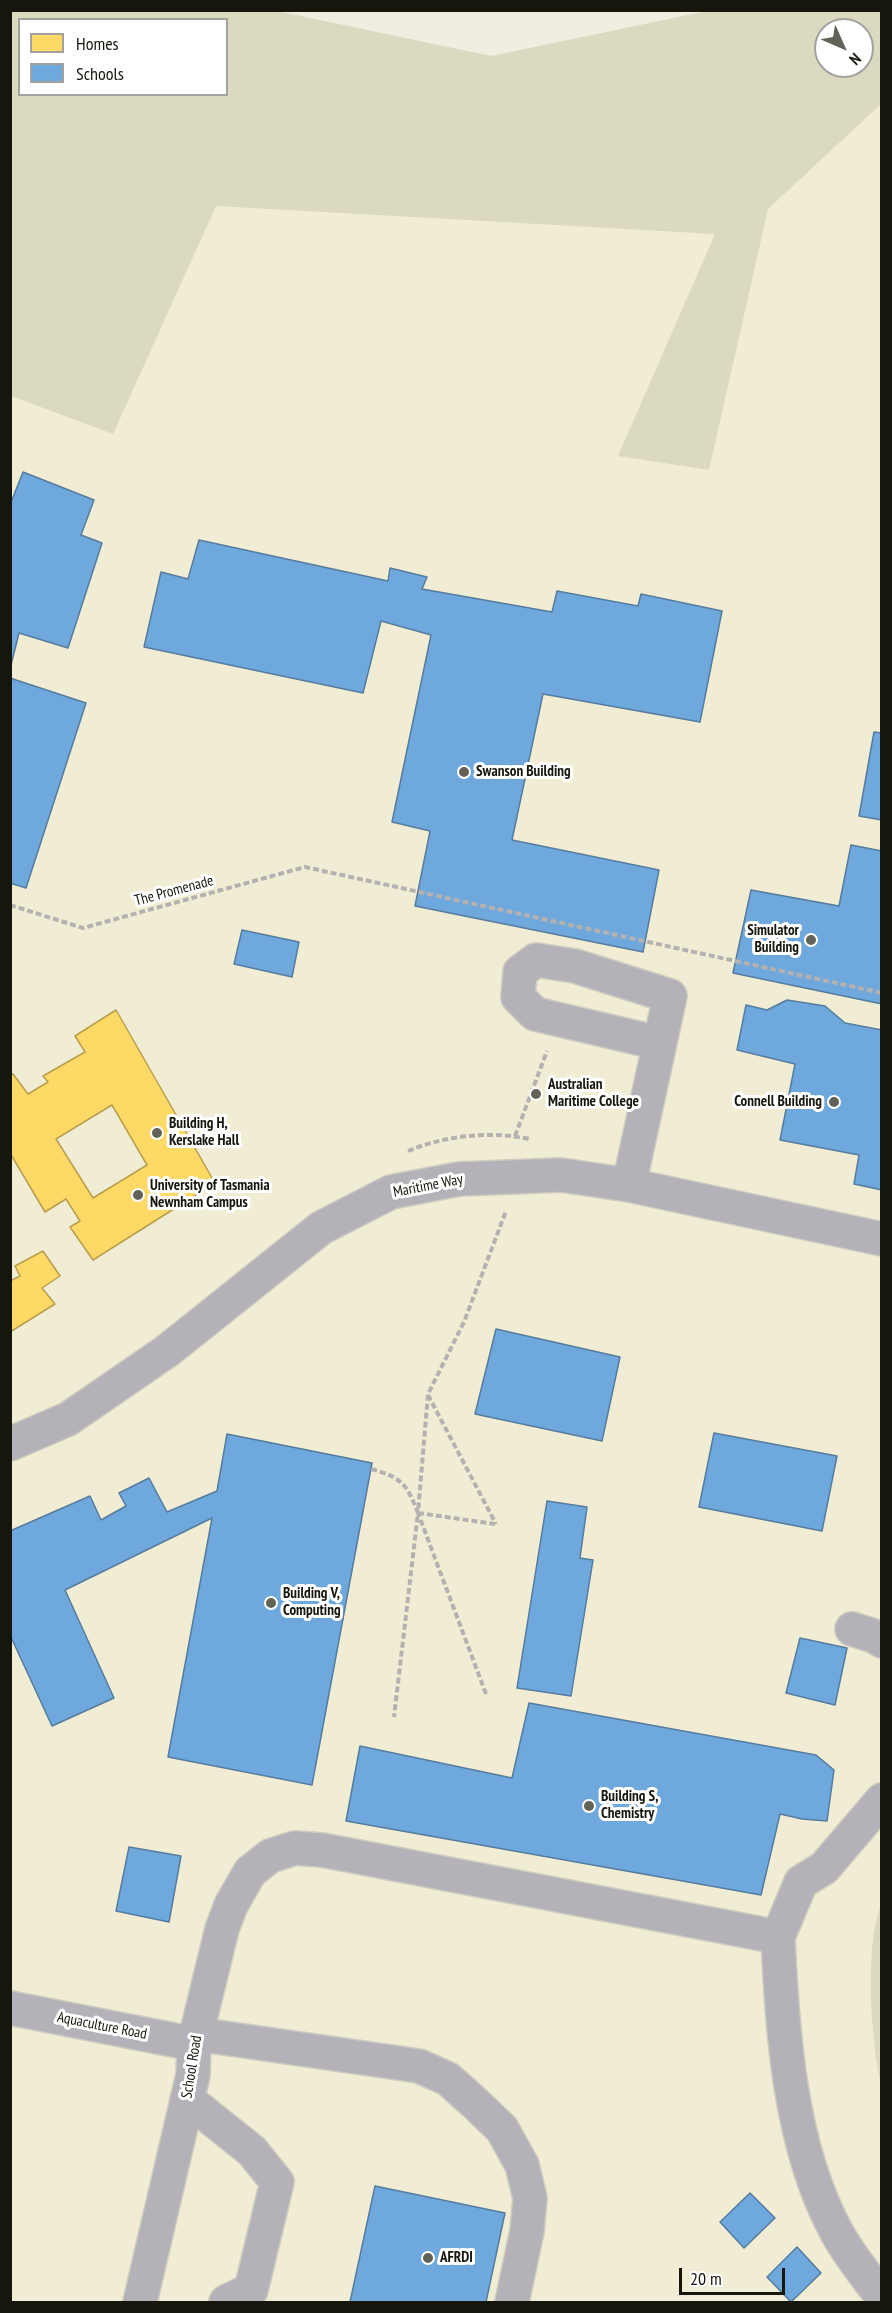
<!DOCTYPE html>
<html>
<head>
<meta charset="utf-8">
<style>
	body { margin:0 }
	#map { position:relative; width:892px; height:2313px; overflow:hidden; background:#f0eee0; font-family:"PT Sans Narrow",sans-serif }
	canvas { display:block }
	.frame { position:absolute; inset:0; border:12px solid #17160d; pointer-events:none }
	.legend { position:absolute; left:18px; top:18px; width:210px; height:78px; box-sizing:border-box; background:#fff; border:2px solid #a2a29e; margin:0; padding:8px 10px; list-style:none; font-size:18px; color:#17160d }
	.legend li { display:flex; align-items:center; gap:12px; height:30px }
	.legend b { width:30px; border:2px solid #a2a29e }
	.north { position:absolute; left:814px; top:18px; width:60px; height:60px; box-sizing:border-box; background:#fff; border:2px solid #a2a29e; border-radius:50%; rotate:135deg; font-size:16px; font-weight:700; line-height:24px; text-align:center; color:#17160d }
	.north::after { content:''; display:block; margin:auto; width:21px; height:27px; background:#636257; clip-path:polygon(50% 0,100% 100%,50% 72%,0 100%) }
	.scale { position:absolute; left:679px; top:2268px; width:106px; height:27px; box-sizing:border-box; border:3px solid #17160d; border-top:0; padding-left:8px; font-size:18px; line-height:21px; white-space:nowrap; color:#17160d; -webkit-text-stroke:4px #fff; paint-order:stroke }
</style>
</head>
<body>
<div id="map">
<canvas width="892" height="2313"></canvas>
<div class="frame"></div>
<ul class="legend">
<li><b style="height:16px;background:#ffd966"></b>Homes</li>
<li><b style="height:16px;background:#6fa8dc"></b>Schools</li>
</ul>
<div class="north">N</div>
<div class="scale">20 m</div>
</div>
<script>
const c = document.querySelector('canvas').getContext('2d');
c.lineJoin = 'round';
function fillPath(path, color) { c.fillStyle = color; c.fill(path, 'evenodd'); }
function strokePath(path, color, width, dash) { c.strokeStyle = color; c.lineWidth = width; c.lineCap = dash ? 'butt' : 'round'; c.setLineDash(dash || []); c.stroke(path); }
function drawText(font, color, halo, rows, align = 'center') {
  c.font = font + ' "PT Sans Narrow",sans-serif'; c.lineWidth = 6; c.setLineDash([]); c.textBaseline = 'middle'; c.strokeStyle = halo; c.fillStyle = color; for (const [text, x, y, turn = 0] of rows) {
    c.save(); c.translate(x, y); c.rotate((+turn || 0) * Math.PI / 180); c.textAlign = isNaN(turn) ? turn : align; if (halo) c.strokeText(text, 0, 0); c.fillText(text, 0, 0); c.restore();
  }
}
const built = new Path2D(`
	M881,51v2251h-870v-2239l9,31h206l636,-28z`);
const green = new Path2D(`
	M10,11h267l214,45 216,-45h174v93l-113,105 -59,261 -91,-14 97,-222 -499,-28 -103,228 -102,-38zM20,20h206v74h-206zM826,30h36v36h-36z
	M881,1904v182c-10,-49 -17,-135 0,-182z`);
const homes = new Path2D(`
	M116,1010l99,173 -122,77 -23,-33 10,-6 -14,-22 -21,13 -35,-59v-78l3,-1 15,20 20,-12 -5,-6 42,-24 -10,-16zM112,1105l35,60 -54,33 -37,-59z
	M43,1251l17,25 -18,12 13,16 -45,28v-51l10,-5 -5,-10z`);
const schools = new Path2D(`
	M23,472l71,28 -13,35 21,8 -34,105 -49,-15 -9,36v-164z
	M199,540l189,41 2,-13 37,9 -5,12 130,23 5,-21 81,15 3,-12 81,17 -22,111 -157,-28 -31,146 147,30 -16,82 -228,-46 15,-75 -38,-9 39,-187 -50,-14 -18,72 -219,-46 17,-75 27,7z
	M10,678l76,25 -60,185 -16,-5z
	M874,732l8,1v87l-23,-4z
	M851,845l31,6v153l-149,-31 18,-83 88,16z
	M242,930l57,12 -7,35 -58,-13z
	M787,1000l38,6 20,17 37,7v160l-28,-6 5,-29 -79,-15 15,-76 -58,-14 9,-45 21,5z
	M496,1329l124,28 -18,84 -127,-27z
	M714,1433l123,23 -15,75 -123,-24z
	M227,1434l145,29 -60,322 -144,-28 44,-239 -147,72 49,108 -62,28 -42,-91v-104l80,-35 11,24 25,-14 -7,-13 30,-15 18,34 50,-21z
	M547,1501l40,6 -7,51 13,2 -22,136 -54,-8z
	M800,1638l47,10 -12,57 -49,-12z
	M529,1703l287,52 18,15 -7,51 -25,-2 -22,-5 -19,81 -415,-74 14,-75 152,32z
	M129,1847l52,9 -12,66 -53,-11z
	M375,2186l130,27 -19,89h-136z
	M750,2193l25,25 -31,30 -24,-26z
	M797,2247l24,26 -30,29 -24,-25z`);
const path = new Path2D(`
	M10,905l73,23 222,-61 577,126
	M515,1136l32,-85
	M408,1151c38,-16 83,-20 122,-12
	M428,1395l68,129
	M371,1469c30,8 36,15 47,44l-24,204
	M418,1513l77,11
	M486,1694l-68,-181 10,-119 36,-72 42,-111`);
const minor = new Path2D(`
	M629,1185l41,-189 -95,-30 -39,-6 -16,12 -2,25 17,17 124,29
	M10,1444l58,-25 99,-68 154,-123 70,-36 68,-13 102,-4 68,10 253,54
	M852,1629l22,7 8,5
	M778,1937l23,-55 23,-14 58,-68
	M10,2008l184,36
	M196,2034l223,32 29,13 28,25 26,25 20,36 8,33 -3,33 -15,71
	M187,2099l65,52 25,31 -26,108 -25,12
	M140,2302l53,-227 1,-31 28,-115 9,-24 19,-33 20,-16 25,-8 27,2 456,87c4,94 12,208 57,292 12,24 31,46 47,68`);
const markers = [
	[464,772,6,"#636257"],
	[811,940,6,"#636257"],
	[536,1094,6,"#636257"],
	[834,1102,6,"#636257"],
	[157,1133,6,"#636257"],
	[138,1195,6,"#636257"],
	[271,1603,6,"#636257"],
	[589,1806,6,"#636257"],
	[428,2258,6,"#636257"]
];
const poiNames = [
	["Swanson Building",476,772],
	["Simulator",799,931,"right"],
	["Building",799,948,"right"],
	["Australian",548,1085],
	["Maritime College",548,1102],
	["Connell Building",822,1102,"right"],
	["Building H,",169,1124],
	["Kerslake Hall",169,1141],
	["University of Tasmania",150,1186],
	["Newnham Campus",150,1203],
	["Building V,",283,1594],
	["Computing",283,1611],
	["Building S,",601,1797],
	["Chemistry",601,1814],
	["AFRDI",440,2258]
];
const streetNames = [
	["The Promenade",174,891,-15],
	["Maritime Way",428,1186,-11],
	["Aquaculture Road",102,2026,11],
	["School Road",192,2067,-81]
];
fillPath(built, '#f1edd4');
fillPath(green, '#dcd9c1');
fillPath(homes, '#ffd966');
strokePath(homes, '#b99e4b', 1.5);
fillPath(schools, '#6fa8dc');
strokePath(schools, '#557c9e', 1.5);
strokePath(minor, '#cccbc0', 36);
strokePath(path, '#b4b2b0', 4, [6, 3]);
strokePath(minor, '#b4b2b8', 33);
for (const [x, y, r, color] of markers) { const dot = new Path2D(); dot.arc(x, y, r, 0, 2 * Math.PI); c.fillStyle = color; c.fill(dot); strokePath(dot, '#fff', 2); }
drawText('bold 15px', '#17160d', '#fff', poiNames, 'left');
drawText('15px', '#17160d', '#fff', streetNames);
</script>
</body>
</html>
